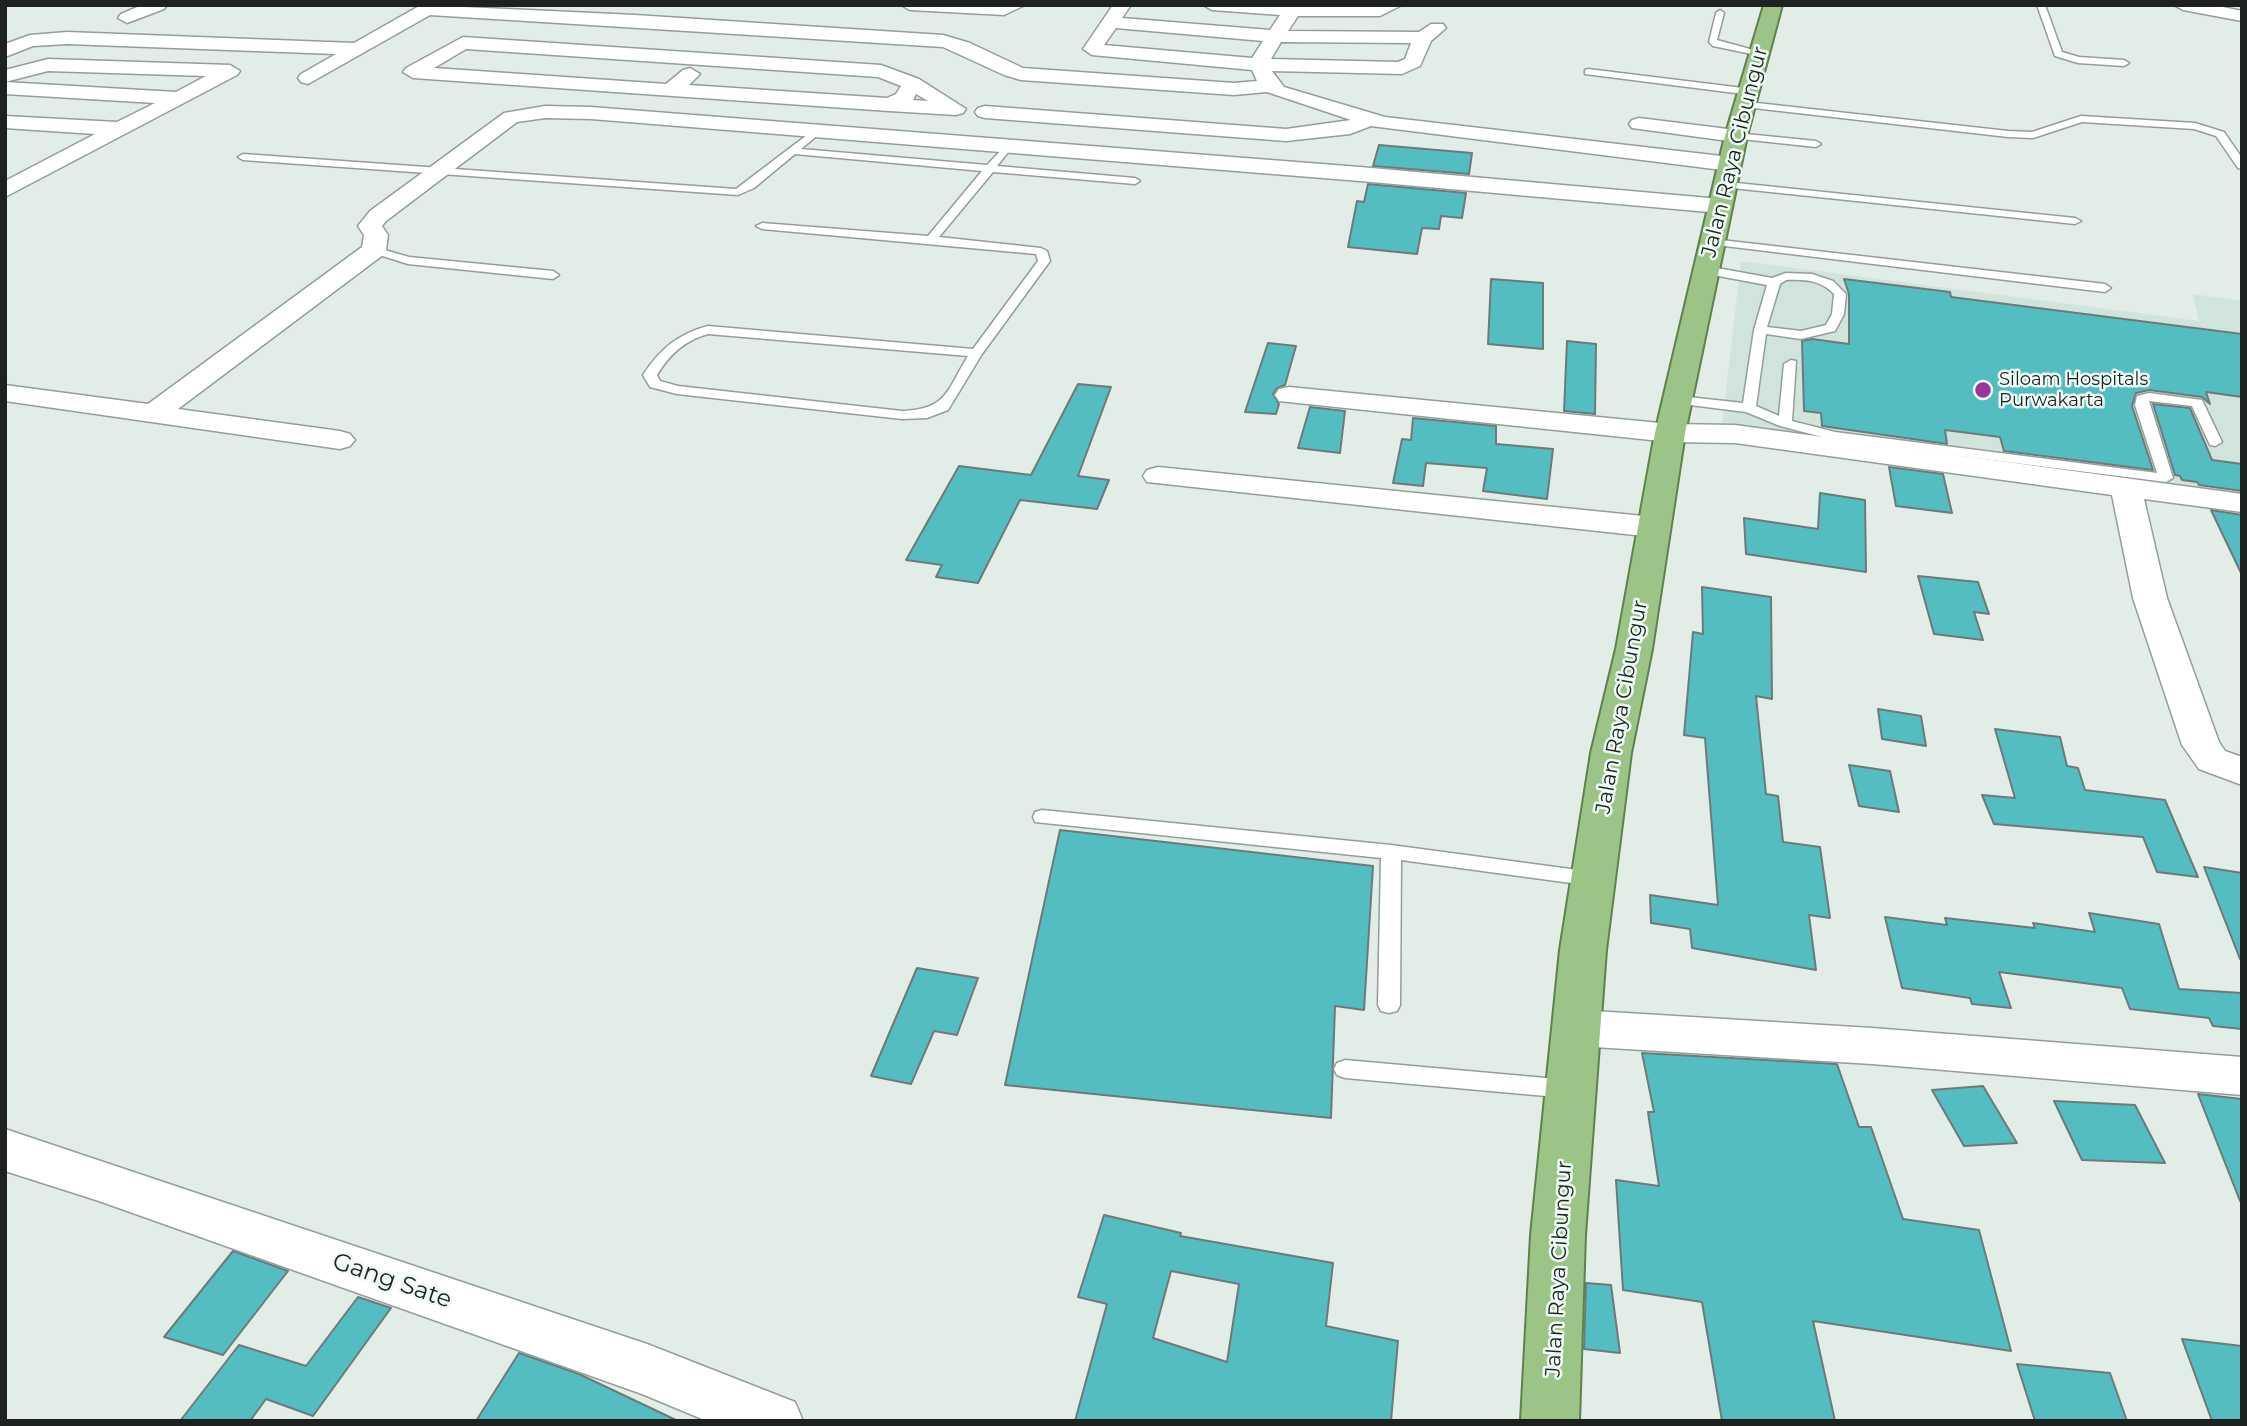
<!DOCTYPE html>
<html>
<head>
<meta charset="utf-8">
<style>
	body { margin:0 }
	#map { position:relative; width:2247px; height:1426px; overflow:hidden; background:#e2ede8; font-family:Montserrat,sans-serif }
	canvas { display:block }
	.frame { position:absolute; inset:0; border:7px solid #1d211f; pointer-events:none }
</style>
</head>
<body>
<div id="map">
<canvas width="2247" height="1426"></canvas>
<div class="frame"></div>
</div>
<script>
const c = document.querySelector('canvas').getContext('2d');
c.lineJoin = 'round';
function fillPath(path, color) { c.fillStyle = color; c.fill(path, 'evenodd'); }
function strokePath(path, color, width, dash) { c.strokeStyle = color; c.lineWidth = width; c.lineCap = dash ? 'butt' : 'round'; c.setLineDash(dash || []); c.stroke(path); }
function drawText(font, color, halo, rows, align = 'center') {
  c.font = font + ' Montserrat,sans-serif'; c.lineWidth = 5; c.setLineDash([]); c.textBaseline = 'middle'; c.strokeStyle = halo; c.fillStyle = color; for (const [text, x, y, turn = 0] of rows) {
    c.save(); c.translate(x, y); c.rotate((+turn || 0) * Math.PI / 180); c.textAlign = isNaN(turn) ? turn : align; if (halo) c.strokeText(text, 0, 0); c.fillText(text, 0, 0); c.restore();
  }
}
const built = new Path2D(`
	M1741,261l458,60 -6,-27 49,7v197l-520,-72z`);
const building = new Path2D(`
	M1379,145l93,8 -3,21 -96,-8z
	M1368,184l98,9 -4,25 -21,-2 -2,13 -17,-1 -5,26 -69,-7 9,-46 7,1z
	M1491,279l52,4v66l-55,-5z
	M1844,279l106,13 1,5 291,37v63l-36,-5 4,12 -8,-7 -53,-7 -13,3 -4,13 21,64 -149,-19 -4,-14 -55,-7 2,14 -125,-18 -1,-13 -17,-2 -2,-70 10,-2 37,5v-50z
	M1567,341l29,3 -1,70 -31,-3z
	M1268,343l28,3 -11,39 -8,3 -4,6 6,10 -3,10 -31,-2z
	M1078,384l33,3 -33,89 31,4 -12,29 -77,-9 -42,83 -42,-6 6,-12 -36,-5 53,-94 72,9z
	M2153,404l37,4 22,52 30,4v27l-43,-6 -2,-3 -15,-2 -2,-4 -5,-1z
	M1310,407l35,4 -5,42 -42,-5z
	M1413,418l83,8v18l57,5 -6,50 -64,-8 4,-23 -61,-5 -3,23 -30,-3 9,-44 9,1z
	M1889,467l54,7 9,39 -56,-7z
	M1820,493l45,7 1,72 -120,-18 -2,-36 74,11z
	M2211,510l31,5v60z
	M1918,576l60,6 11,32 -15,-2 9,28 -49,-6z
	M1702,587l69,10 1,102 -16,-3 10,98 12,2 5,46 37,5 10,71 -21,-3 7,55 -124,-22 -2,-19 -39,-6 -1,-28 68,10 -13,-167 -21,-3 9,-103 10,2z
	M1878,709l43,7 5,30 -44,-7z
	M1995,729l65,8 7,29 11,2 7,22 80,10 33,77 -41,-5 -14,-35 -149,-13 -12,-29 33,3z
	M1849,765l41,6 9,41 -40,-6z
	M1060,830l313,36 -9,144 -29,-4 -4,112 -326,-33z
	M2204,867l38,6v85l-2,1z
	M2089,913l70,11 20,65 63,4v36l-29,-3 -4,-8 -79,-9 -8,-21 -123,-16 12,36 -39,-4 -2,-6 -68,-10 -17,-71 62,8 -2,-7 90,10 -2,-5 62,9z
	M917,968l61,10 -21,57 -23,-4 -23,53 -40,-8z
	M1642,1053l195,11 22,63h12l32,92 76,11 32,121 -198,-30 22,100h-113l-20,-119 -79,-12 -7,-110 43,6 -11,-74h6z
	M1983,1086l34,57 -53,3 -32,-56z
	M2198,1094l44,5v101l-2,1z
	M2054,1101l81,4 30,58 -83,-3z
	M1104,1215l77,18 -1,3 153,27 -7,63 72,15 -7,80h-316l32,-117 -29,-7zM1171,1271l68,13 -12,78 -74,-24z
	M233,1251l55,20 -65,84 -59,-18z
	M1586,1283l25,2 9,68 -36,-4z
	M358,1297l33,11 -78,108 -47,-17 -16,22h-70l59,-76 67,21z
	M2182,1339l60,7v75h-30z
	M519,1353l60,21 99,47h-202z
	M2017,1364l93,9 17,48h-92z`);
const service = new Path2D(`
	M2037,5h8l17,47 17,5 45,3 5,3 -5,3 -46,-3 -23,-7z
	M1720,10l4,3 -7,27 44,12v4l-48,-10 -4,-4 7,-29z
	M1588,69l163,20 5,3 -5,3 -166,-21v-4z
	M1748,102l260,29 24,1 49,-16 114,7 29,9 18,26v11l-4,-1 -22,-32 -22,-7 -112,-7 -49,16 -25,-1 -263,-30 -2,-2z
	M815,129l5,3 -1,2 -18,15 186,16 21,-22 5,3 -16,20 138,12 5,3 -5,3 -142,-12 -54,65 102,11 6,3 3,10 -68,93 -34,56 -21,8 -25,1 -225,-25 -27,-7 -7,-12c17,-26 35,-41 65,-49l265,23 65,-88 -2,-7 -274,-25 -6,-3 6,-3 166,13 54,-65 -187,-17 -41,34 -16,7 -495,-35 -5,-3 5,-3 493,35zM708,334l260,22c-22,36 -21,53 -66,55l-224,-25 -18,-5 -3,-6c12,-20 28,-35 51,-41z
	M1736,133l80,8 5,3 -5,3 -84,-9v-4z
	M1727,182l348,36 6,3 -6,3 -352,-37v-4z
	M1712,239l393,45 6,4 -6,4 -397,-48v-4z
	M374,247l35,10 144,14 6,4 -6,4 -145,-15 -38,-12 -2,-2z
	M1706,266l66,12 14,-5 26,1 21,7 13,13 -2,20 -9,17 -34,8 -35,-5 -10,72 23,10 5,-52 7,-4 5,1 -4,60 43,11 322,41 -22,-68 2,-9 12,-3 53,7 20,42 -7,4 -5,-1 -18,-39 -43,-5 24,77 -7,4 -332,-42 -54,-14 -34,-14 -72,-9v-6l5,-1 64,7 11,-73 13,-45 -65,-12 -2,-3zM1786,280c18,-1 35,0 48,14l-2,20 -6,11 -25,6 -34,-4 13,-43z
	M1042,810l349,35 202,27 7,2 3,5 -3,5 -7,2 -192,-26 -1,145 -3,6 -8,2 -8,-2 -3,-6 3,-147 -346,-36 -2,-5 2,-5z
	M1345,1060l223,20 8,3 3,6 -3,6 -8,3 -223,-20 -8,-3 -3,-6 3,-6z`);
const minor = new Path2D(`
	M142,5h25l-3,4 -37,14 -9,-5 3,-4z
	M421,5l214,10 308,20 27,8 53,25 211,15 23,-2 -5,-11 -160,-15 -9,-6 30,-44h18l-9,13 148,12 10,-15 -68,-5 -9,-5h199l-22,11h-82l-10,15 131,1 12,-8h12l3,4 -15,13 -11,25 -18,8 -130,-3 12,16 101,30 345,40 8,2 3,5 -3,5 -8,2 -359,-45 -21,8 -64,7 -301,-23 -7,-2 -3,-4 3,-4 7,-2 301,23 65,-9 -84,-28 -33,3 -213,-15 -17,-5 -61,-28 -513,-32 -122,69 -7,-2 -3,-4 3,-4 35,-20 -269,-10 -34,2 -28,11v-13l25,-9 37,-3 287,11zM1116,28l147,13 -11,17 -148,-13zM1281,42l130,1 -6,16 -7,3 -127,-3z
	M901,5h124l-21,10 -94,-5z
	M2174,5h39l29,6v10l-59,-11z
	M463,37l418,28 38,14 47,30 -3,4 -7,2 -67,-4 -476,-33 -10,-6 3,-4zM466,49l412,28 23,9 -5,8 -9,4 -198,-13 11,-11 -10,-6 -7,2 -17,14 -232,-16zM916,94l12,7 -15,-1z
	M48,59l182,6 10,6 -3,4 -232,122v-16l90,-47 -90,-6v-12l112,6 38,-19 -150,-9v-12l171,10 30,-16 -158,-5 -43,11v-12z
	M545,106l46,1 769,60 360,32 8,2 4,5 -4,5 -8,2 -360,-32 -769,-62 -46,-1 -28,4 -131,99 -4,5 6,9 -2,15 -3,5 -205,154 162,22 10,3 5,6 -5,6 -10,3 -335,-48v-16l143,19 214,-157 2,-12 -6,-9 12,-15 134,-98z
	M1639,118l97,12 7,2 4,4 -4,4 -7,2 -104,-14 -3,-4 3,-4z
	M1289,387l381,37 65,1 507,69v18l-98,-13 23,99 52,144 6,9 17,6v28l-43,-16 -17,-24 -49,-147 -21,-103 -377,-52 -65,-1 -391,-41 -4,-6 4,-6z
	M1158,467l495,50 11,3 5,7 -5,7 -11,3 -506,-55 -4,-6 4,-6z
	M1577,1010l295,18 370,29v38l-370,-31 -295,-18 -16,-5 -7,-13 7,-13z
	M5,1129l642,215 148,58 8,19h-96l-65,-27 -543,-193 -94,-30z`);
const trunk = new Path2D(`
	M1764,5h18l-35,131 -62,297 -33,216 -21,104 -25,197 -21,285 -6,186h-58l10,-186 29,-285 31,-197 25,-104 39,-216 70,-297z`);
const markers = [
	[1983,390,9,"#9a359a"]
];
const farPoinames = [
	["Siloam Hospitals",1999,380],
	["Purwakarta",1999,401]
];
const streetNames = [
	["Jalan Raya Cibungur",1735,152,-76],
	["Jalan Raya Cibungur",1622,707,-80],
	["Jalan Raya Cibungur",1559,1269,-87]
];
const nearStreetnames = [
	["Gang Sate",392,1281,19]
];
fillPath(built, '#d1e4db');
fillPath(building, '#53bdc2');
strokePath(building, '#6e7a7a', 2);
strokePath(service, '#949e99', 3);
strokePath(minor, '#949e99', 3);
strokePath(trunk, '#5f814e', 4);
fillPath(service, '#fff');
fillPath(minor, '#fff');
fillPath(trunk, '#9cc486');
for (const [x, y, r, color] of markers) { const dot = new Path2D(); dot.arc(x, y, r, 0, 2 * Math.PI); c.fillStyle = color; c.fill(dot); strokePath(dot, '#effbf6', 2.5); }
drawText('18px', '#1d211f', '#effbf6', farPoinames, 'left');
drawText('21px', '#1d211f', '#effbf6', streetNames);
drawText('24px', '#1d211f', '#effbf6', nearStreetnames);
</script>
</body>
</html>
